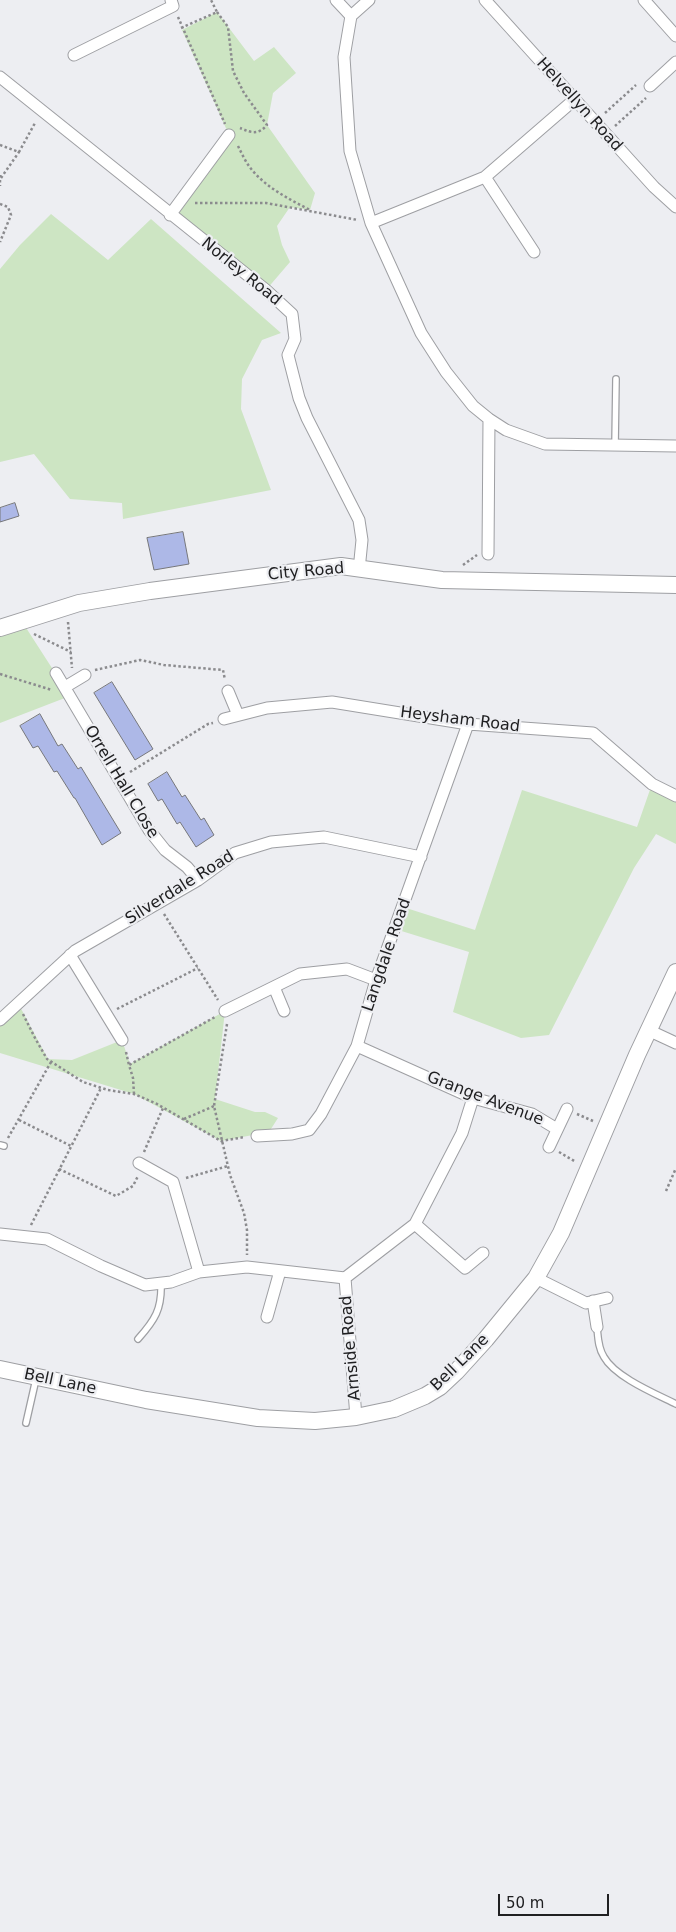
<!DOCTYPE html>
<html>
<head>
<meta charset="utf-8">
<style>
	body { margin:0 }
	#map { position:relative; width:676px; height:1932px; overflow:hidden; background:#edeef2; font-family:"DejaVu Sans",sans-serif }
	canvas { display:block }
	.scale { position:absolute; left:498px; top:1894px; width:111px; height:22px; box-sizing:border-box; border:2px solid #202022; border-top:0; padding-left:6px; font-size:15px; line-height:18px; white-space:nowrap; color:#202022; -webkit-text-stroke:4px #edeef2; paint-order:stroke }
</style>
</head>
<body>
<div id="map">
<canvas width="676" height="1932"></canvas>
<div class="scale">50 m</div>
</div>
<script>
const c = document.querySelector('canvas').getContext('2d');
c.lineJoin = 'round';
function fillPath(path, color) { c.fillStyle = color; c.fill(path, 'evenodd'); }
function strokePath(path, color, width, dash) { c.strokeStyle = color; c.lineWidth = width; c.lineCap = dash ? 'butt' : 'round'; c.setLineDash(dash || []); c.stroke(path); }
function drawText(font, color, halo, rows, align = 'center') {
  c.font = font + ' "DejaVu Sans",sans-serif'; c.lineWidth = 4.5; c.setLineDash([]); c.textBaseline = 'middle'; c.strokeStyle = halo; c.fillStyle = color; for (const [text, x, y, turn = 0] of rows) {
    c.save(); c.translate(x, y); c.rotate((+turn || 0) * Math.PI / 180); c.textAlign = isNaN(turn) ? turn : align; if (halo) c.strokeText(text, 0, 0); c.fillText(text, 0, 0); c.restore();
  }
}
const green = new Path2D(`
	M217,12l37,49 20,-14 22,26 -23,20 -6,32 48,68 -5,17 -20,-3 -13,19 5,19 8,17 -24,28 -96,-75 59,-80 -47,-105z
	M51,214l57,46 43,-41 130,114 -19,7 -20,39 -1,30 30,81 -148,29 -1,-16 -52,-4 -36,-45 -34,8v-193l20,-24z
	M21,620l49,76 -70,27v-95z
	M652,784l24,12v48l-20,-10 -22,34 -85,167 -28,3 -68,-26 16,-60 -74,-23 8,-22 72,23 47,-140 115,37z
	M18,1003l30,56 24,1 50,-20 8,24 95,-53 -10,88 40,13h10l13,6 -9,14 -48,9 -87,-47 -134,-41v-32z`);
const building = new Path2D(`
	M15,503l4,13 -19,6v-14z
	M183,532l6,32 -35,6 -7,-32z
	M112,682l41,67 -18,11 -41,-67z
	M40,714l18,32 4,-2 16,25 3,-2 40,66 -19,12 -27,-47h-1l-17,-27 -3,1 -16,-26 -5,2 -13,-22z
	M167,772l15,25 3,-2 16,25 3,-2 10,17 -18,12 -16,-25 -3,2 -15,-25 -4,2 -10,-17z`);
const path = new Path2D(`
	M217,12l11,15 5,44 11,22 23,32c-9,10 -15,8 -27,3
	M178,17l47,107
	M181,28l36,-16 -6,-12
	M605,113l31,-28
	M615,126l31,-28
	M0,145l19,7 16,-29
	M238,146c4,8 8,17 14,24 15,18 37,29 58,40
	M0,175v11
	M1,178l18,-26
	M195,203h71l92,17
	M0,204l8,3 3,8 -11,27
	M463,565l14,-10
	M68,622l4,46
	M34,634l37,18
	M95,670l45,-10 24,5 59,5 2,10
	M0,674l52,16
	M130,772l78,-48 5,-1
	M164,914l54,86
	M117,1009l81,-41
	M23,1014l12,24 12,21 36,23 25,8 26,4 23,10 64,37 24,-4
	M227,1024l-13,82 16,69 14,38 3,17v25
	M126,1052l3,13
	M134,1094l-1,-16 -4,-13 86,-48
	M577,1114l16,7
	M184,1119l30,-13
	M19,1120l52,26
	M8,1138l43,-76
	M144,1152l19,-44
	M559,1152l17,10
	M59,1169l57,27 17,-10 5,-10
	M186,1178l42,-12
	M666,1191l10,-23
	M31,1225l70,-137`);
const lane = new Path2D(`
	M615,446l1,-67
	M0,1145l4,1
	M597,1327c1,10 1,21 7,30 11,20 52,37 72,47
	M138,1339c17,-19 24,-30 23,-56
	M26,1423l10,-44`);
const street = new Path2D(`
	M336,0l15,16
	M369,0l-18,16 -7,41 6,94 21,72 50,110 25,39 27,34 16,13 17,11 39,14 131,2
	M485,0l169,187 22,20
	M644,0l32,36
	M74,55l99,-49 -2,-6
	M0,77l266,213 26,24 3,25 -7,16 11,43 8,20 52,102 3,20 -3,30
	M650,86l26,-24
	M485,177l49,75
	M170,215l59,-80
	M371,223l114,-46 89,-77
	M488,554l1,-135
	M56,673l93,157 16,20 22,17 11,13
	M65,687l20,-12
	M228,691l10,24
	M224,719l43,-11 65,-6 136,22 125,9 59,51 24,12
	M70,955l52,85
	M274,987l10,24
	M225,1011l75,-37 47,-5 29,11
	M0,1020l75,-69 123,-71 37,-27 36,-11 53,-5 97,20
	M648,1030l28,13
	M357,1046l116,52 59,16 25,15
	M257,1136l35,-2 17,-4 12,-16 36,-68 19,-66 92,-256
	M549,1147l18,-38
	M139,1163l34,19 26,90
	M415,1224l50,44 18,-15
	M0,1234l47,5 54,27 44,19 26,-3 28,-10 48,-5 98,11 70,-54 47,-91 11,-35
	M345,1278l11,139
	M536,1278l50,25 21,-5
	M593,1301l4,26
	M267,1317l13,-46`);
const secondary = new Path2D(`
	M0,628l79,-25 71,-12 191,-25 101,14 234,5
	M0,1369l146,31 112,18 57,3 41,-4 38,-8 31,-13 15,-9 16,-15 30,-33 50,-61 25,-45 76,-178 39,-83`);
const streetNames = [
	["Helvellyn Road",579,105,48],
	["Norley Road",241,272,39],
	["City Road",306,572,-5],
	["Heysham Road",460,720,7],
	["Orrell Hall Close",121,782,59],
	["Silverdale Road",180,888,-32],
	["Langdale Road",387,955,-71],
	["Grange Avenue",485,1099,21],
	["Arnside Road",351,1348,-95],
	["Bell Lane",460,1363,-44],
	["Bell Lane",60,1382,12]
];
fillPath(green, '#cde5c3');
fillPath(building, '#adb8e7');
strokePath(building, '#76777b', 1);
strokePath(lane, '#9e9fa3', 8);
strokePath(street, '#9e9fa3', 13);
strokePath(secondary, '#9e9fa3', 18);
strokePath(path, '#8b8b8e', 2.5, [2.5, 2.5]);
strokePath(lane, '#fff', 5.5);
strokePath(street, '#fff', 11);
strokePath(secondary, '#fff', 16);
drawText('16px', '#202022', '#edeef2', streetNames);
</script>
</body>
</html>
